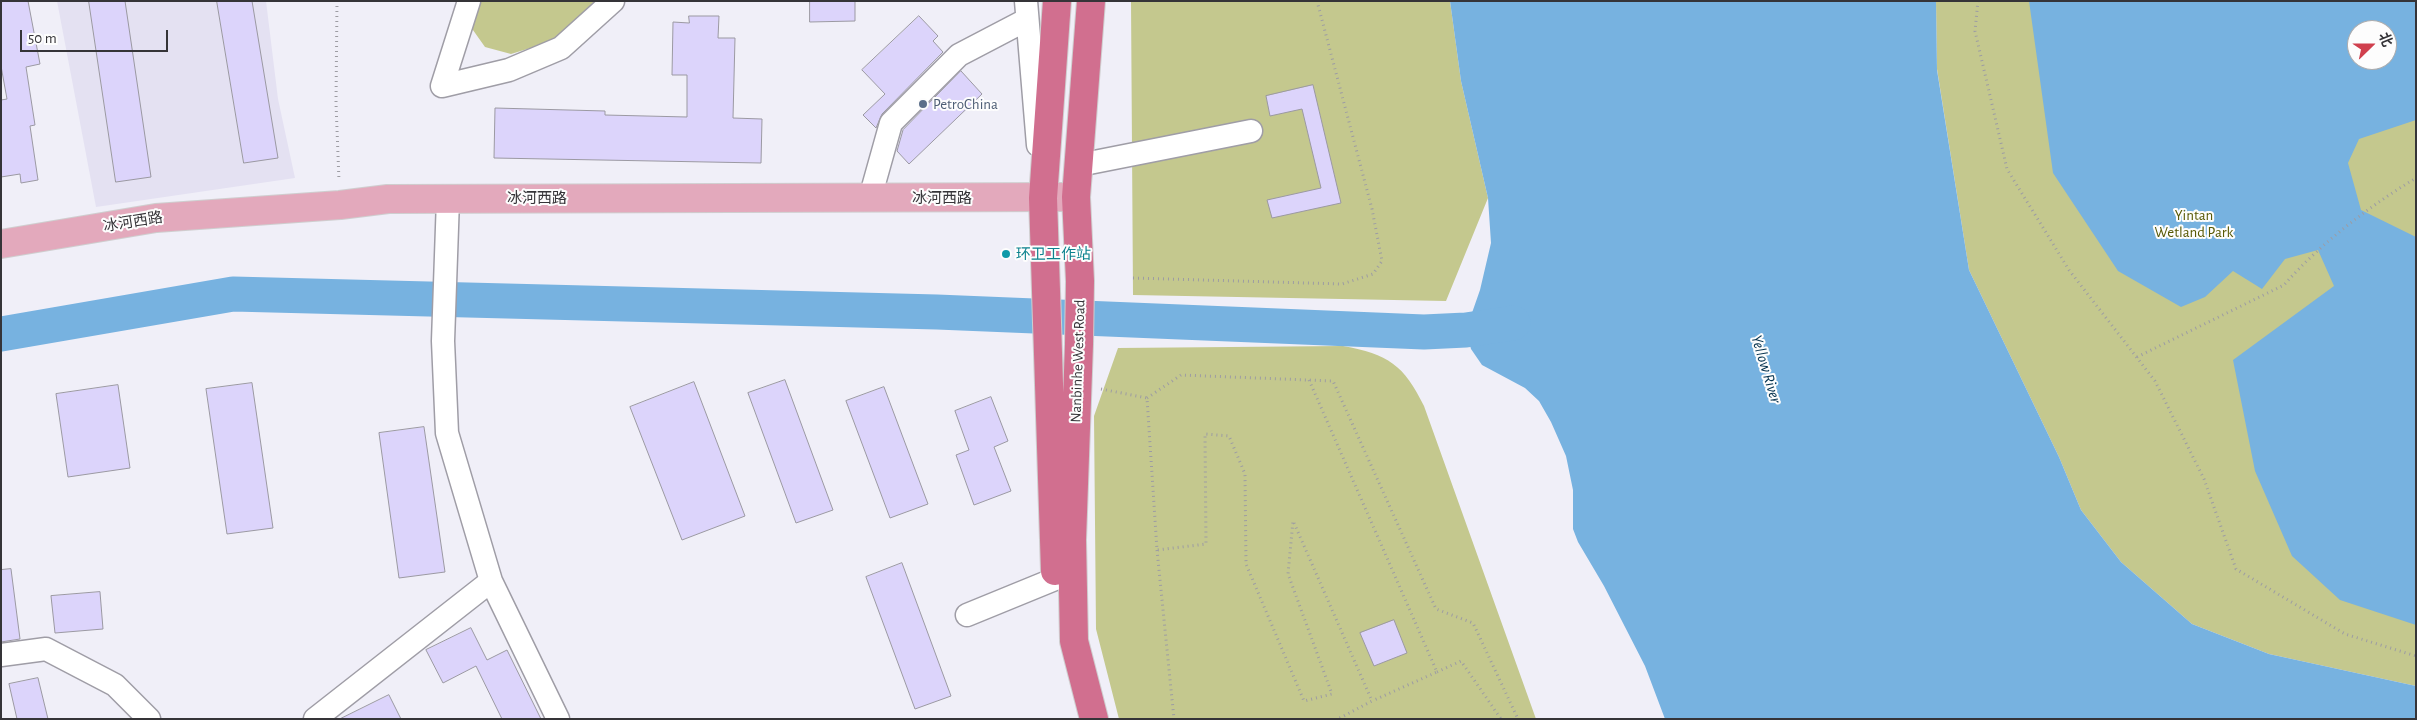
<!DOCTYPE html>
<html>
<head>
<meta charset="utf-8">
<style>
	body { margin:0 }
	#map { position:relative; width:2417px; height:720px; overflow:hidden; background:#f0eff8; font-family:"Alegreya Sans","Noto Sans SC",sans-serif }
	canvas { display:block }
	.frame { position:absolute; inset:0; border:2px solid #353438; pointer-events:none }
	.north { position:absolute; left:2347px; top:20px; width:50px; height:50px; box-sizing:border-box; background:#fdfdfd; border:1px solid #adadae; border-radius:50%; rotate:68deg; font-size:14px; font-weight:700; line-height:20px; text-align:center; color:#353438 }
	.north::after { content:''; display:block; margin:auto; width:18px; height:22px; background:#d0404e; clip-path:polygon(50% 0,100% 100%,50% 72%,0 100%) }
	.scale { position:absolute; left:20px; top:30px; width:148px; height:22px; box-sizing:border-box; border:2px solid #353438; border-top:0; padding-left:6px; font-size:15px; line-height:18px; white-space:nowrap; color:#353438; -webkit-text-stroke:4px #fdfdfd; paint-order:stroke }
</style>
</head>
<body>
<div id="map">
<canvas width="2417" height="720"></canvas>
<div class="frame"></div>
<div class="north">北</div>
<div class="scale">50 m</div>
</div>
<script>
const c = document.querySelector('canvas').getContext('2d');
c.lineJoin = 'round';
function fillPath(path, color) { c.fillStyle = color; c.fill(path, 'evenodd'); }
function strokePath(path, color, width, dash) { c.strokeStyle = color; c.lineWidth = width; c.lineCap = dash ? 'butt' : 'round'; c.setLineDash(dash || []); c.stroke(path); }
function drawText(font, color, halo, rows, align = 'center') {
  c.font = font + ' "Alegreya Sans","Noto Sans SC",sans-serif'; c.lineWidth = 4; c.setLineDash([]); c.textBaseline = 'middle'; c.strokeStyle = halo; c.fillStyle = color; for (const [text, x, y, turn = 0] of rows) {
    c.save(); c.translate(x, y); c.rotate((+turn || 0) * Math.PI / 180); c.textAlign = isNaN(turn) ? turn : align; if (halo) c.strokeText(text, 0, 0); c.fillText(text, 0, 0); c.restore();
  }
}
const built = new Path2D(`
	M57,1h209l12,98 17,79 -199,29z`);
const green = new Path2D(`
	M476,1h120l-43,40 -42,13 -26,-7 -17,-24z
	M1131,1h319l11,80 27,117 -42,103 -313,-6z
	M1936,1h480v685l-147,-32 -77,-30 -71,-62 -40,-52 -22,-53 -90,-187 -32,-201zM2357,30h30v30h-30z
	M1343,346c45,8 61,19 81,60l112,313h-417l-23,-90 -2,-213 24,-68z`);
const water = new Path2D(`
	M1450,1h486l1,69 32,200 90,187 22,53 40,52 71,62 77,30 147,32v33h-751l-20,-53 -41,-80 -26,-44 -5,-13v-39l-7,-34 -15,-34 -12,-21 -14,-13 -43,-23 -11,-16 -5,-19 14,-40 11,-47 -3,-45 -27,-117z
	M2029,1h387v119l-57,19 -11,24 13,47 55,27v388l-76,-25 -48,-44 -37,-85 -22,-111 101,-74 -16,-36 -33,9 -23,30 -29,-18 -28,26 -24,10 -63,-36 -65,-98zM2357,30h30v30h-30z`);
const river = new Path2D(`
	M1,334l232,-40 704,18 487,20 42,-2 47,-7`);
const building = new Path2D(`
	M1,1h27l12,63 -14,3 9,58 -5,1 8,54 -17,3 -1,-9 -19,3v-77l6,-1 -6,-33z
	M89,1h36l26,176 -35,5z
	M217,1h35l26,157 -34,5z
	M810,1h45v20l-45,1z
	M689,16h30l-1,22h17l-2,80 29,1 -1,44 -267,-5 1,-50 110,3v4l82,2v-42h-15l1,-53 16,1z
	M919,16l19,20 -5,5 10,11 -61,62 -6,14 -13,-13 22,-21 -23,-24z
	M961,71l21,23 -73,70 -12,-13 6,-21z
	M1313,85l28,118 -69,15 -5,-18 54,-12 -19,-79 -32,7 -4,-20z
	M785,380l48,130 -37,13 -48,-130z
	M694,382l51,134 -63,24 -52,-133z
	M252,383l21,145 -46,6 -21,-145z
	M118,385l12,83 -62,9 -12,-83z
	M884,387l44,117 -38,14 -44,-117z
	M991,397l17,44 -14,6 17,44 -37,14 -18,-50 13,-5 -14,-39z
	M424,427l21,145 -46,6 -20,-145z
	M902,563l49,133 -36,13 -49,-132z
	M11,569l9,70 -19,3v-72z
	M100,592l3,37 -48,4 -4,-37z
	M1394,620l13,33 -33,13 -14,-33z
	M471,628l16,32 20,-10 34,69h-39l-26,-53 -33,17 -17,-33z
	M38,678l10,41h-31l-8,-35z
	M389,695l12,24h-61z`);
const path = new Path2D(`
	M337,1l-1,102 3,78
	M1978,1l-3,30 32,138 62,101 86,111 49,98 32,90 109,65 71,22
	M1133,278l209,6 31,-10 9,-13 -10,-52 -55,-208
	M2137,357l147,-72c37,-42 84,-78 132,-107
	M1309,380l128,292 -65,29
	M1101,389l46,9 10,152 49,-6 -1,-110 24,2 16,38 1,90 58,137 28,-7 -44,-120 5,-53
	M1147,398l34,-23 152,6 103,228 37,14 45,96
	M1294,523l78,178 -34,18
	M1157,550l17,169
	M1437,672l24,-11 40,58`);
const minor = new Path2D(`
	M1026,1l12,144
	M442,86l67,-16 52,-22 52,-47
	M442,86l27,-85
	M1079,165l172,-34
	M870,198l21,-75 68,-68 67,-35
	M448,199l-5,142 4,92 44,148
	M967,615l88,-36
	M1,655l45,-6 69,36 34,34
	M315,719l176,-138 67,138`);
const major = new Path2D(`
	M1,244l155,-26 184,-13 48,-6 688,-2`);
const highway = new Path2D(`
	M1091,1l-15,196 4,84 -1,63 -7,196 2,101 20,78
	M1055,571l-12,-373 14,-197`);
const markers = [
	[923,104,5,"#5c6f8a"],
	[1006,254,5,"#0f9aa8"]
];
const serviceNames = [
	["PetroChina",933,104]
];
const streetNames = [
	["冰河西路",537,198],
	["冰河西路",942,198],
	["冰河西路",133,222,-9],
	["Nanbinhe West Road",1078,361,-88]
];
const parkNames = [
	["Yintan",2194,215],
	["Wetland Park",2194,232]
];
const cultureNames = [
	["环卫工作站",1016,254]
];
const waterNames = [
	["Yellow River",1766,369,73]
];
fillPath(built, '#e4e1f2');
fillPath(green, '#c4c88e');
fillPath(water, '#77b2e0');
strokePath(river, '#77b2e0', 35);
fillPath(building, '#dcd4fb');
strokePath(building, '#9b99a2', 1);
strokePath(minor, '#9f9da6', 25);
strokePath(major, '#cfcecf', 30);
strokePath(highway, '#cfcecf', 30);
strokePath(path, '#9d9ca3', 3, [1, 4]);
strokePath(minor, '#fff', 22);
strokePath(major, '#e3a9bc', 28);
strokePath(highway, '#d16f8f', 28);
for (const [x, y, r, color] of markers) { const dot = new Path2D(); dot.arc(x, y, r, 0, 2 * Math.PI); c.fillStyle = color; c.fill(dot); strokePath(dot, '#fdfdfd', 2); }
drawText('15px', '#4e5e75', '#fdfdfd', serviceNames, 'left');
drawText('15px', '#353438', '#fdfdfd', streetNames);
drawText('15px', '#575905', '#fdfdfd', parkNames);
drawText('15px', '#0d838f', '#fdfdfd', cultureNames, 'left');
drawText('italic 16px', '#002f4c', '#fdfdfd', waterNames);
</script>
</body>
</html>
